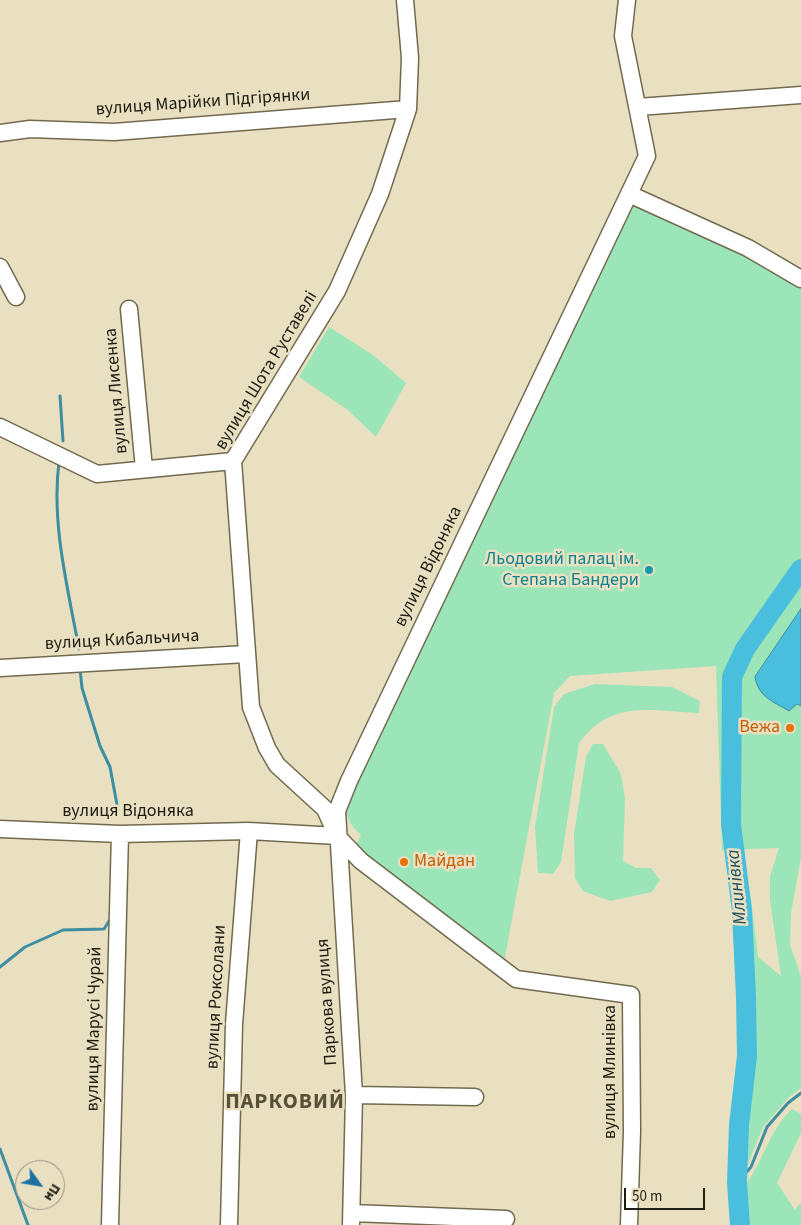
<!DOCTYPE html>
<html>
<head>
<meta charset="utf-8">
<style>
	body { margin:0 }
	#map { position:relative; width:801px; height:1225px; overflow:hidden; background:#e9e0c2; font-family:"Source Sans 3",sans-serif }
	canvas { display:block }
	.north { position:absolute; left:15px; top:1160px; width:50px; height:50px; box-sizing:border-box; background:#e9e0c2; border:1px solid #98927b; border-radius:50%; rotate:122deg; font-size:14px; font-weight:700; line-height:20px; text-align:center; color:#1f1c11 }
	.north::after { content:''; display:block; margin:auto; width:18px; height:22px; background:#1d70a1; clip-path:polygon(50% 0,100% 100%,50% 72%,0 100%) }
	.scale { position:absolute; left:624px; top:1188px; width:81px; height:22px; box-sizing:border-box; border:2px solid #1f1c11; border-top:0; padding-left:6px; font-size:15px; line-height:18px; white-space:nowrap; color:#1f1c11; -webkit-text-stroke:4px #e9e0c2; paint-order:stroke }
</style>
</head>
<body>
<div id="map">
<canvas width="801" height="1225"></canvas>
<div class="north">Пн</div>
<div class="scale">50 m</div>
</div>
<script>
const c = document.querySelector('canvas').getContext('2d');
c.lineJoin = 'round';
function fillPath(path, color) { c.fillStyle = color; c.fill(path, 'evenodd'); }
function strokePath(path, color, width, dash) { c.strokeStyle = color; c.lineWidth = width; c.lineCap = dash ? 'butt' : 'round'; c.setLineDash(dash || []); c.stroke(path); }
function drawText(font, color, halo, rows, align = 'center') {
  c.font = font + ' "Source Sans 3",sans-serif'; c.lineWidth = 5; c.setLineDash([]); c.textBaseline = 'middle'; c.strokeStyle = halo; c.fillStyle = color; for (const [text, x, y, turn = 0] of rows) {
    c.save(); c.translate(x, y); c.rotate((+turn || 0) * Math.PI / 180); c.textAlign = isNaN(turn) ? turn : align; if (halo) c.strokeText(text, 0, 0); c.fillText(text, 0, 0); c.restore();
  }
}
const green = new Path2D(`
	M632,201l117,53 52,30v574l-10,55 -1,32 11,31v112l-13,10 -25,29 -16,39 -3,3 -1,-47 10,-56 -13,-12 -10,-172h15l5,9 8,66 23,19 -11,-76v-24l9,-28 -57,2 -6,-184 -146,10 -16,17 -50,269 -150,-114 7,-13c-18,-17 -16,-22 -8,-45z
	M329,327l44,28 33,28 -30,54 -28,-27 -49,-33z
	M595,684l77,3 28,14 -1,12c-49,-2 -87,-14 -120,30l-18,119 -8,12 -15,-1 -3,-46 19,-120 10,-13z
	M593,744h10l18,30 4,25 -2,62 13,7h15l9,12 -8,12 -42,9 -27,-10 -8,-13 -1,-44 12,-77z
	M792,1109l9,5v19l-24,50 18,27 6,-8v23h-53l-4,-38c19,-25 25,-56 48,-78z`);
const water = new Path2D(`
	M801,609v97l-4,-2 -8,7c-15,-9 -31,-14 -34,-34z`);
const stream = new Path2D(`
	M60,396l3,45
	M59,462c-8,61 9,127 20,187
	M80,669l2,19 18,58 10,21 8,43
	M0,967l25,-20 38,-17 41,-1 7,-11
	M0,1149l28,76
	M737,1183l14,-16 16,-40 21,-24 13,-10`);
const river = new Path2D(`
	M740,1225l-3,-42 2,-58 8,-69 -1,-59 -4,-86 -11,-87 1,-147 13,-28 56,-80`);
const minor = new Path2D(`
	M405,0l5,58 -2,51 -28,85 -43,97 -104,170 18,246 16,41 10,17 48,44 12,27 24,25 155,118 115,16 1,136 -3,94
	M638,107l163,-12
	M0,133l30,-4 84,3 294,-23
	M629,194l119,54 53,31
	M0,267l16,30
	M129,309l15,160
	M0,427l97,47 136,-13
	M0,668l246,-14
	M0,829l120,5 129,-3 88,5
	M354,1095l121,2
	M352,1213l154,6
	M110,1225l10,-391
	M229,1225l5,-201 15,-193
	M351,1225l3,-130 -17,-284 12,-30 298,-625 -24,-120 4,-36`);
const markers = [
	[649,570,5,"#0f9aa8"],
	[790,728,5,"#e8710a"],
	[404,862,5,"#e8710a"]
];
const streetNames = [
	["вулиця Марійки Підгірянки",203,103,-4],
	["вулиця Шота Руставелі",267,371,-59],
	["вулиця Лисенка",117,391,-95],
	["вулиця Відоняка",429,567,-64],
	["вулиця Кибальчича",122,641,-3],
	["вулиця Відоняка",128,812],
	["вулиця Роксолани",217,997,-87],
	["Паркова вулиця",328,1002,-94],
	["вулиця Марусі Чурай",95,1029,-89],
	["вулиця Млинівка",611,1072,-90]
];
const cultureNames = [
	["Льодовий палац ім.",639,560],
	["Степана Бандери",639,581]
];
const foodNames = [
	["Вежа",780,728],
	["Майдан",414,862,"left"]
];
const waterNames = [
	["Млинівка",738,887,-96]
];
const districtNames = [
	["ПАРКОВИЙ",285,1103]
];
fillPath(green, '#9be5b9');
fillPath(water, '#49bfdd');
strokePath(water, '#3c8ea0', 1);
strokePath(stream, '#3c8ea0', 3);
strokePath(river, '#49bfdd', 20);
strokePath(minor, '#726a4f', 19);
strokePath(minor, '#fff', 16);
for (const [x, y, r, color] of markers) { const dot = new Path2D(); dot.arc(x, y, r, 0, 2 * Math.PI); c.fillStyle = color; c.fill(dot); strokePath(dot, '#e9e0c2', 2); }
drawText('18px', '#1f1c11', '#e9e0c2', streetNames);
drawText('18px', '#0d838f', '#e9e0c2', cultureNames, 'right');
drawText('18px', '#c56008', '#e9e0c2', foodNames, 'right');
drawText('italic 19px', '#1f505d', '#e9e0c2', waterNames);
c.letterSpacing = '1px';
drawText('bold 22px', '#595137', '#e9e0c2', districtNames);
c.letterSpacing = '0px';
</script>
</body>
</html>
